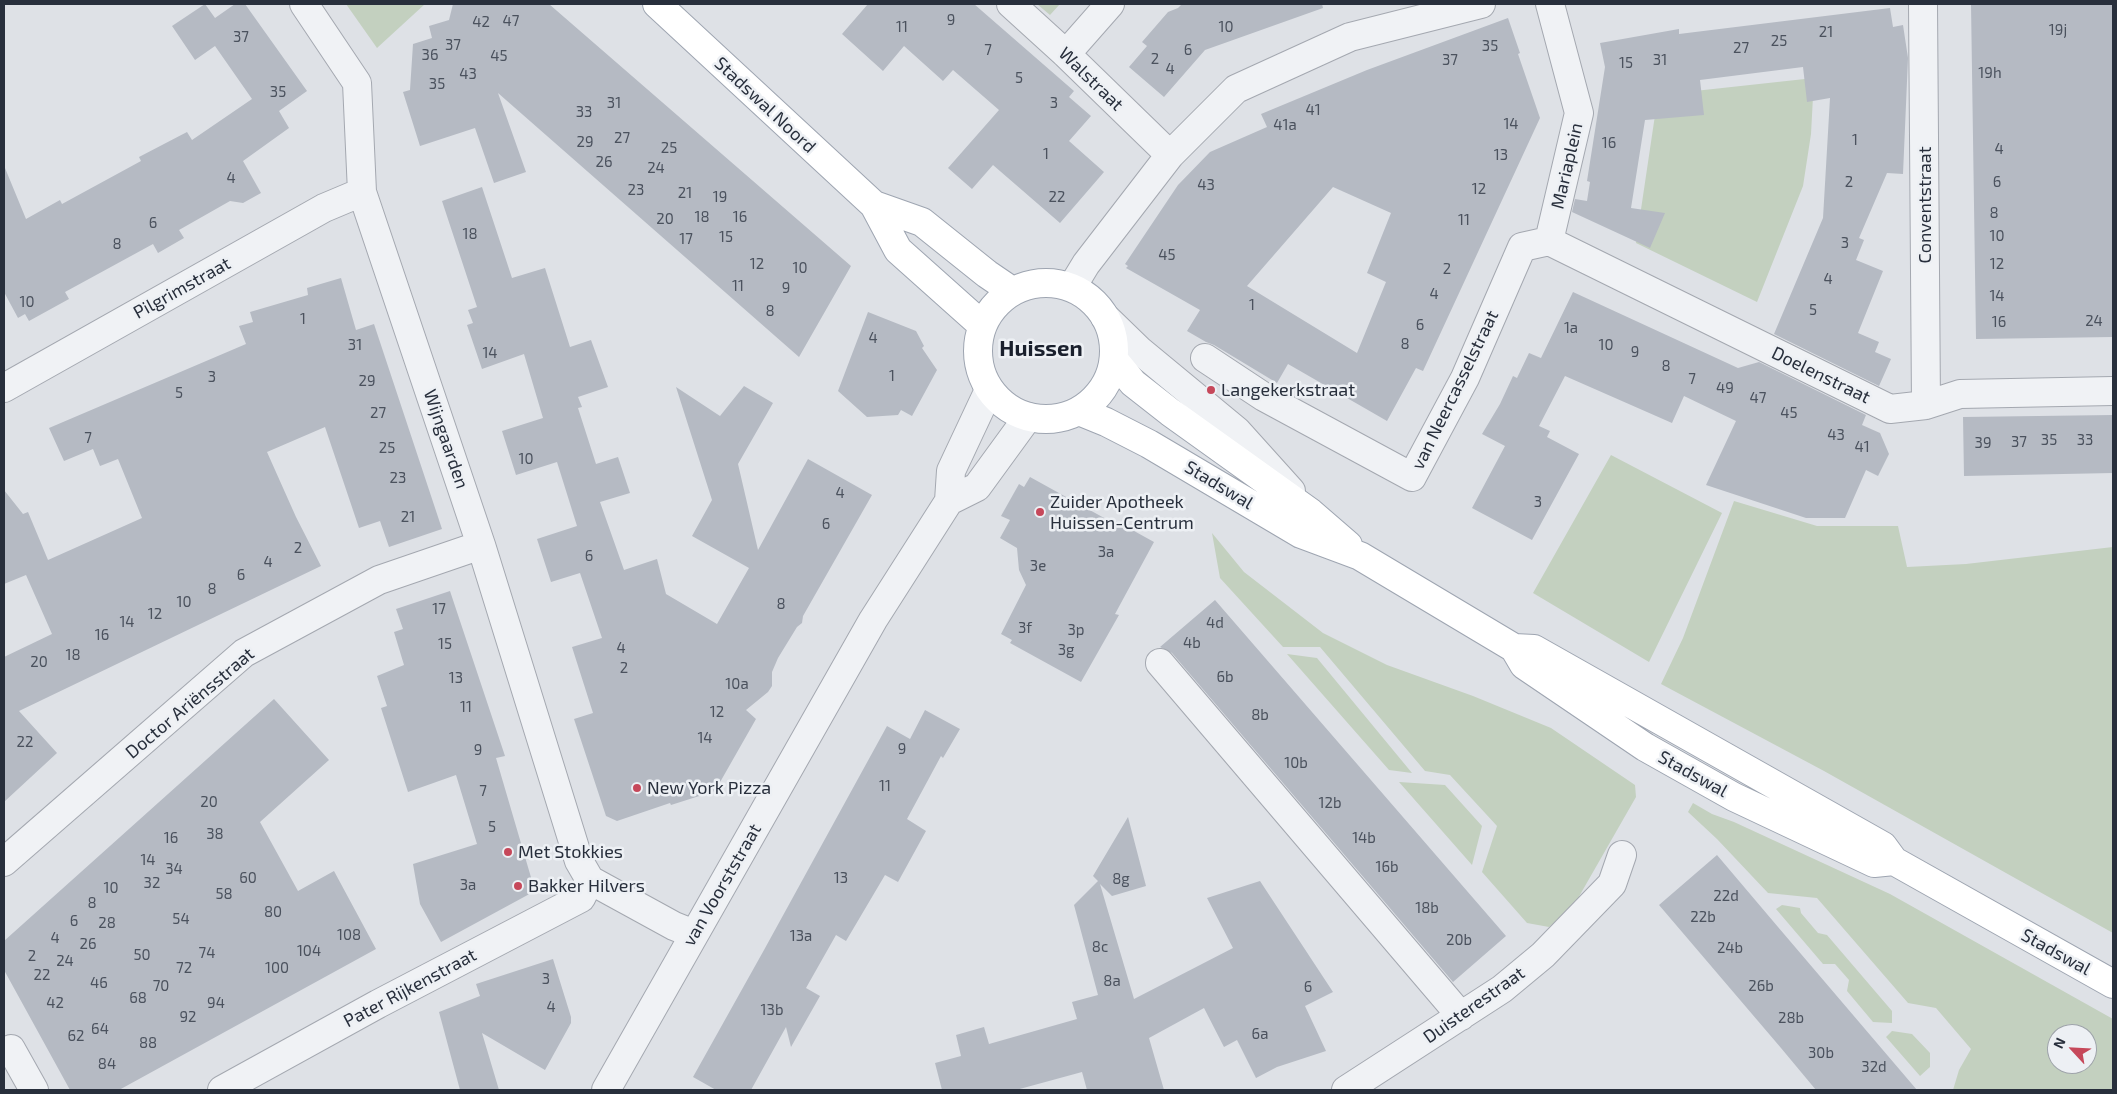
<!DOCTYPE html>
<html>
<head>
<meta charset="utf-8">
<style>
	body { margin:0 }
	#map { position:relative; width:2117px; height:1094px; overflow:hidden; background:#dee1e6; font-family:"Exo 2",sans-serif }
	canvas { display:block }
	.frame { position:absolute; inset:0; border:5px solid #282f3c; pointer-events:none }
	.north { position:absolute; left:2047px; top:1024px; width:50px; height:50px; box-sizing:border-box; background:#edf0f4; border:1px solid #9ea3aa; border-radius:50%; rotate:295deg; font-size:14px; font-weight:700; line-height:20px; text-align:center; color:#282f3c }
	.north::after { content:''; display:block; margin:auto; width:18px; height:22px; background:#c6485a; clip-path:polygon(50% 0,100% 100%,50% 72%,0 100%) }
</style>
</head>
<body>
<div id="map">
<canvas width="2117" height="1094"></canvas>
<div class="frame"></div>
<div class="north">N</div>
</div>
<script>
const c = document.querySelector('canvas').getContext('2d');
c.lineJoin = 'round';
function fillPath(path, color) { c.fillStyle = color; c.fill(path, 'evenodd'); }
function strokePath(path, color, width, dash) { c.strokeStyle = color; c.lineWidth = width; c.lineCap = dash ? 'butt' : 'round'; c.setLineDash(dash || []); c.stroke(path); }
function drawText(font, color, halo, rows, align = 'center') {
  c.font = font + ' "Exo 2",sans-serif'; c.lineWidth = 5; c.setLineDash([]); c.textBaseline = 'middle'; c.strokeStyle = halo; c.fillStyle = color; for (const [text, x, y, turn = 0] of rows) {
    c.save(); c.translate(x, y); c.rotate((+turn || 0) * Math.PI / 180); c.textAlign = isNaN(turn) ? turn : align; if (halo) c.strokeText(text, 0, 0); c.fillText(text, 0, 0); c.restore();
  }
}
const green = new Path2D(`
	M346,4h79l-48,44z
	M1037,4h23l-10,11z
	M1814,78l-3,56 -8,52 -46,116 -121,-59 22,-148z
	M1611,455l111,58 -73,149 -116,-69z
	M1734,501l83,25h81l9,41 59,-3 147,-17v386l-289,-162 -163,-87 22,-46z
	M1212,533l32,39 79,61 64,32 86,31 78,32 84,57 1,12 -63,110 -24,20 -22,-4 -45,-51 15,-46 -47,-51 -25,-4 -105,-124h-37l-63,-69z
	M1287,654l30,4 95,115 -23,-3z
	M1399,782l46,3 37,41 -10,39z
	M1693,803l19,11 22,8 156,72 223,125v71h-160l6,-20 12,-21 -35,-41 -28,-5 -91,-105 -49,-5 -51,-54 -29,-27zM2057,1034h30v30h-30z
	M1782,905l18,3 1,5 17,20 9,2 65,76v12l-19,-1 -26,-31 2,-11 -14,-16h-12l-47,-55z
	M1892,1031l20,3 18,19v14l-10,9 -34,-39z`);
const building = new Path2D(`
	M205,4l10,14 20,-14h10l62,87 -28,20 10,17 -46,33 18,32 -18,10 -13,-2 -51,29 5,8 -26,15 -5,-9 -88,48 4,7 -40,22 -4,-7 -7,4 -14,-26v-124h1l21,51 34,-19 2,4 79,-43 -2,-4 48,-25 5,8 60,-41 -37,-53 -20,14 -23,-34z
	M453,4h96l302,262 -52,91 -301,-264 28,79 -32,11 -19,-55 -55,18 -17,-54 7,-2 3,-46 19,-6 -3,-12 20,-6z
	M868,4h106l100,87 -5,6 22,19 -22,25 35,31 -44,51 -67,-58 -21,24 -24,-21 51,-58 -46,-40 -10,11 -39,-35 -21,25 -41,-37z
	M1182,4h140l1,4 -118,42 -41,47 -35,-30 18,-21 -5,-4 26,-30 10,-4z
	M1971,4h142v333l-137,2z
	M1890,8l3,19 10,-2 5,33 -5,116 -16,-1 -28,65 5,2 -8,20 27,11 -25,62 21,9 -4,10 16,7 -12,27 -105,-52 49,-116 7,-120 -23,4 -4,-35 -103,13 4,35 -59,5 -14,88 34,5 -15,35 -78,-36 3,-13 12,2 3,-19 -3,-1 18,-114 -5,-24 79,-14v5z
	M1508,18l12,35 -2,1 22,64 -117,253 -7,-3 -29,53 -99,-57 -11,19 -63,-38 -8,-3 -19,-11 13,-21 -74,-42 2,-2 -3,-2 53,-79 32,-33 57,-25 -6,-13 106,-44zM1333,187l58,26 -24,60 19,9 -29,71 -110,-67z
	M482,187l30,91 33,-10 25,79 21,-7 17,47 -30,10 4,10 -4,1 18,56 22,-7 12,36 -30,9 24,68 33,-11 9,35 51,30 32,-56 -57,-32 20,-36 -36,-113 44,29 24,-30 29,17 -35,61 20,86 50,-91 64,36 -69,121 -1,7 -5,4 -19,31 -6,14v14l-4,6 -22,18 10,9 -41,72 -44,14 -1,-2 -53,18 -11,-5 -32,-97 19,-6 -21,-66 30,-9 -22,-65 -29,9 -14,-43 40,-13 -20,-64 -41,13 -14,-44 41,-13 -19,-64 -42,15 -15,-44 6,-2 -5,-13 9,-3 -35,-106z
	M341,278l15,52 18,-6 68,205 -53,18 -9,-26 -21,7 -34,-101 -58,25 29,65 25,49 -302,145 38,42 -53,49v-145l48,-23 -26,-59 -22,9v-94l19,24 5,-2 20,48 94,-42 -24,-59 -18,7 -7,-17 -29,12 -15,-33 197,-84 -7,-18 14,-4 -3,-10 58,-17 -1,-7z
	M1573,292l165,76 21,-6 107,53 -4,10 18,8 9,21 -11,22 -12,-6 -21,48h-39l-100,-33 30,-64 -52,-25 -12,27 -107,-47 -26,50 11,5 -3,6 32,17 -47,86 -60,-32 33,-62 -23,-12 18,-30 13,-28 4,2 12,-25 12,5z
	M868,312l48,19 8,15 -2,2 15,22 -25,46 -11,-6 -3,5 -31,2 -29,-26z
	M2113,415v58l-149,3 -1,-59z
	M1030,477l85,47 1,-3 38,21 -39,72 4,1 -38,67 -71,-39 2,-3 -11,-6 25,-49 -7,-15 -2,-22 -17,-10 10,-18 -9,-4 18,-32 5,3z
	M450,591l55,165 -9,2 39,133 -94,51 -21,-38 -7,-40 64,-20 -21,-69 -48,17 -27,-84 6,-2 -10,-30 27,-11 -10,-33 9,-3 -7,-20z
	M1215,600l291,336 -53,46 -281,-329 -12,-6z
	M274,699l55,61 -69,62 38,69 36,-20 42,78 -257,141h-49l-66,-120v-29z
	M925,710l35,19 -17,29 -2,-2 -34,63 19,12 -28,51 -13,-7 -39,66 -10,-6 -30,53 14,8 -29,51 -5,-20 -35,63h-35l-23,-13 71,-127 123,-224 23,13z
	M1128,817l18,69 -34,10 -12,-12 34,115 99,-51 -26,-50 53,-17 73,111 -28,14 21,45 -49,16 -21,11 -19,-38 -13,7 -20,-39 -55,30 15,52h-77l-5,-18 -66,18h-74l-7,-27 26,-7 -5,-21 28,-8 5,17 88,-25 -5,-17 26,-7 -24,-90 24,-24 -5,-5z
	M1717,855l61,72 139,163h-101l-35,-42 -122,-143z
	M553,959l18,58v6l-26,47 -63,-37 17,57h-39l-21,-78 41,-16 -4,-12z`);
const minor = new Path2D(`
	M304,4l53,79 5,109 119,353 98,316 11,19
	M1011,4l55,50 104,101
	M1923,4l3,401
	M1066,54l44,-50
	M1549,241l341,168 36,-4 34,-11 153,-3
	M1549,241l30,-128 -29,-109
	M1072,287l14,-23 84,-109 66,-66 114,-52 131,-33
	M1105,317l34,33 98,81 54,60
	M1205,358l59,39 148,80 53,-99 57,-131 27,-6
	M4,388l320,-180 38,-16
	M949,501l28,-14 51,-70
	M1160,663l301,353
	M4,862l240,-209 135,-73 102,-35
	M590,880l84,46 20,8
	M11,1049l23,41
	M222,1090l156,-86 203,-106 9,-18
	M606,1090l267,-470 76,-119 2,-30 38,-81
	M1346,1090l156,-101 41,-34 69,-71 10,-29`);
const major = new Path2D(`
	M657,4l217,201 48,17 65,52 25,17
	M874,205l24,45 84,75
	M978 351a68 68 0 1 1 136 0a68 68 0 1 1-136 0Z
	M1114,360l19,23 37,29 141,101 37,32
	M1079,411l27,11 43,22 152,90 59,22 154,92 10,17 121,82 89,50 140,66 20,-2
	M1514,648l20,1 349,197 11,15 219,123`);
const markers = [
	[1211,390,5,"#c6485a"],
	[1040,512,5,"#c6485a"],
	[637,788,5,"#c6485a"],
	[508,852,5,"#c6485a"],
	[518,886,5,"#c6485a"]
];
const numberNames = [
	["9",951,20],
	["47",511,21],
	["42",481,22],
	["11",902,27],
	["10",1226,27],
	["19j",2058,30],
	["21",1826,32],
	["37",241,37],
	["25",1779,41],
	["37",453,45],
	["35",1490,46],
	["27",1741,48],
	["7",988,50],
	["6",1188,50],
	["36",430,55],
	["45",499,56],
	["2",1155,59],
	["37",1450,60],
	["31",1660,60],
	["15",1626,63],
	["4",1170,69],
	["19h",1990,73],
	["43",468,74],
	["5",1019,78],
	["35",437,84],
	["35",278,92],
	["31",614,103],
	["3",1054,103],
	["41",1313,110],
	["33",584,112],
	["14",1511,124],
	["41a",1285,125],
	["27",622,138],
	["1",1855,140],
	["29",585,142],
	["16",1609,143],
	["25",669,148],
	["4",1999,149],
	["1",1046,154],
	["13",1501,155],
	["26",604,162],
	["24",656,168],
	["4",231,178],
	["2",1849,182],
	["6",1997,182],
	["43",1206,185],
	["12",1479,189],
	["23",636,190],
	["21",685,193],
	["19",720,197],
	["22",1057,197],
	["8",1994,213],
	["18",702,217],
	["16",740,217],
	["20",665,219],
	["11",1464,220],
	["6",153,223],
	["18",470,234],
	["10",1997,236],
	["15",726,237],
	["17",686,239],
	["3",1845,243],
	["8",117,244],
	["45",1167,255],
	["12",757,264],
	["12",1997,264],
	["10",800,268],
	["2",1447,269],
	["4",1828,279],
	["11",738,286],
	["9",786,288],
	["4",1434,294],
	["14",1997,296],
	["10",27,302],
	["1",1252,305],
	["5",1813,310],
	["8",770,311],
	["1",303,319],
	["24",2094,321],
	["16",1999,322],
	["6",1420,325],
	["1a",1571,328],
	["4",873,338],
	["8",1405,344],
	["31",355,345],
	["10",1606,345],
	["9",1635,352],
	["14",490,353],
	["8",1666,366],
	["1",892,376],
	["3",212,377],
	["7",1692,379],
	["29",367,381],
	["49",1725,388],
	["5",179,393],
	["47",1758,398],
	["27",378,413],
	["45",1789,413],
	["43",1836,435],
	["7",88,438],
	["35",2049,440],
	["33",2085,440],
	["37",2019,442],
	["39",1983,443],
	["41",1862,447],
	["25",387,448],
	["10",526,459],
	["23",398,478],
	["4",840,493],
	["3",1538,502],
	["21",408,517],
	["6",826,524],
	["2",298,548],
	["3a",1106,552],
	["6",589,556],
	["4",268,562],
	["3e",1038,566],
	["6",241,575],
	["8",212,589],
	["10",184,602],
	["8",781,604],
	["17",439,609],
	["12",155,614],
	["14",127,622],
	["4d",1215,623],
	["3f",1025,628],
	["3p",1076,630],
	["16",102,635],
	["4b",1192,643],
	["15",445,644],
	["4",621,648],
	["3g",1066,650],
	["18",73,655],
	["20",39,662],
	["2",624,668],
	["6b",1225,677],
	["13",456,678],
	["10a",737,684],
	["11",466,707],
	["12",717,712],
	["8b",1260,715],
	["14",705,738],
	["22",25,742],
	["9",902,749],
	["9",478,750],
	["10b",1296,763],
	["11",885,786],
	["7",483,791],
	["20",209,802],
	["12b",1330,803],
	["5",492,827],
	["38",215,834],
	["16",171,838],
	["14b",1364,838],
	["14",148,860],
	["16b",1387,867],
	["34",174,869],
	["60",248,878],
	["13",841,878],
	["8g",1121,879],
	["32",152,883],
	["3a",468,885],
	["10",111,888],
	["58",224,894],
	["22d",1726,896],
	["8",92,903],
	["18b",1427,908],
	["80",273,912],
	["22b",1703,917],
	["54",181,919],
	["6",74,921],
	["28",107,923],
	["108",349,935],
	["13a",801,936],
	["4",55,938],
	["20b",1459,940],
	["26",88,944],
	["8c",1100,947],
	["24b",1730,948],
	["104",309,951],
	["74",207,953],
	["50",142,955],
	["2",32,956],
	["24",65,961],
	["72",184,968],
	["100",277,968],
	["22",42,975],
	["3",546,979],
	["8a",1112,981],
	["46",99,983],
	["70",161,986],
	["26b",1761,986],
	["6",1308,987],
	["68",138,998],
	["42",55,1003],
	["94",216,1003],
	["4",551,1007],
	["13b",772,1010],
	["92",188,1017],
	["28b",1791,1018],
	["64",100,1029],
	["6a",1260,1034],
	["62",76,1036],
	["88",148,1043],
	["30b",1821,1053],
	["84",107,1064],
	["32d",1874,1067]
];
const streetNames = [
	["Walstraat",1091,79,44],
	["Stadswal Noord",765,105,43],
	["Mariaplein",1567,166,-77],
	["Conventstraat",1925,205,-90],
	["Pilgrimstraat",182,288,-29],
	["Doelenstraat",1821,375,26],
	["van Neercasselstraat",1455,390,-64],
	["Wijngaarden",446,439,71],
	["Stadswal",1219,485,31],
	["Doctor Ariënsstraat",190,703,-40],
	["Stadswal",1693,774,29],
	["van Voorststraat",722,885,-60],
	["Stadswal",2056,952,29],
	["Pater Rijkenstraat",410,988,-28],
	["Duisterestraat",1474,1005,-35]
];
const poiNames = [
	["Langekerkstraat",1221,390],
	["Zuider Apotheek",1050,502],
	["Huissen-Centrum",1050,523],
	["New York Pizza",647,788],
	["Met Stokkies",518,852],
	["Bakker Hilvers",528,886]
];
const districtNames = [
	["Huissen",1041,349]
];
fillPath(green, '#c3d0bf');
fillPath(building, '#b5bac3');
strokePath(minor, '#a4a8b0', 30);
strokePath(major, '#9ea5b1', 30);
strokePath(minor, '#f0f2f5', 28);
strokePath(major, '#fff', 28);
for (const [x, y, r, color] of markers) { const dot = new Path2D(); dot.arc(x, y, r, 0, 2 * Math.PI); c.fillStyle = color; c.fill(dot); strokePath(dot, '#edf0f4', 2); }
drawText('15px', '#4b525e', null, numberNames);
drawText('18px', '#282f3c', '#edf0f4', streetNames);
drawText('18px', '#282f3c', '#edf0f4', poiNames, 'left');
drawText('bold 22px', '#1a202d', '#edf0f4', districtNames);
</script>
</body>
</html>
